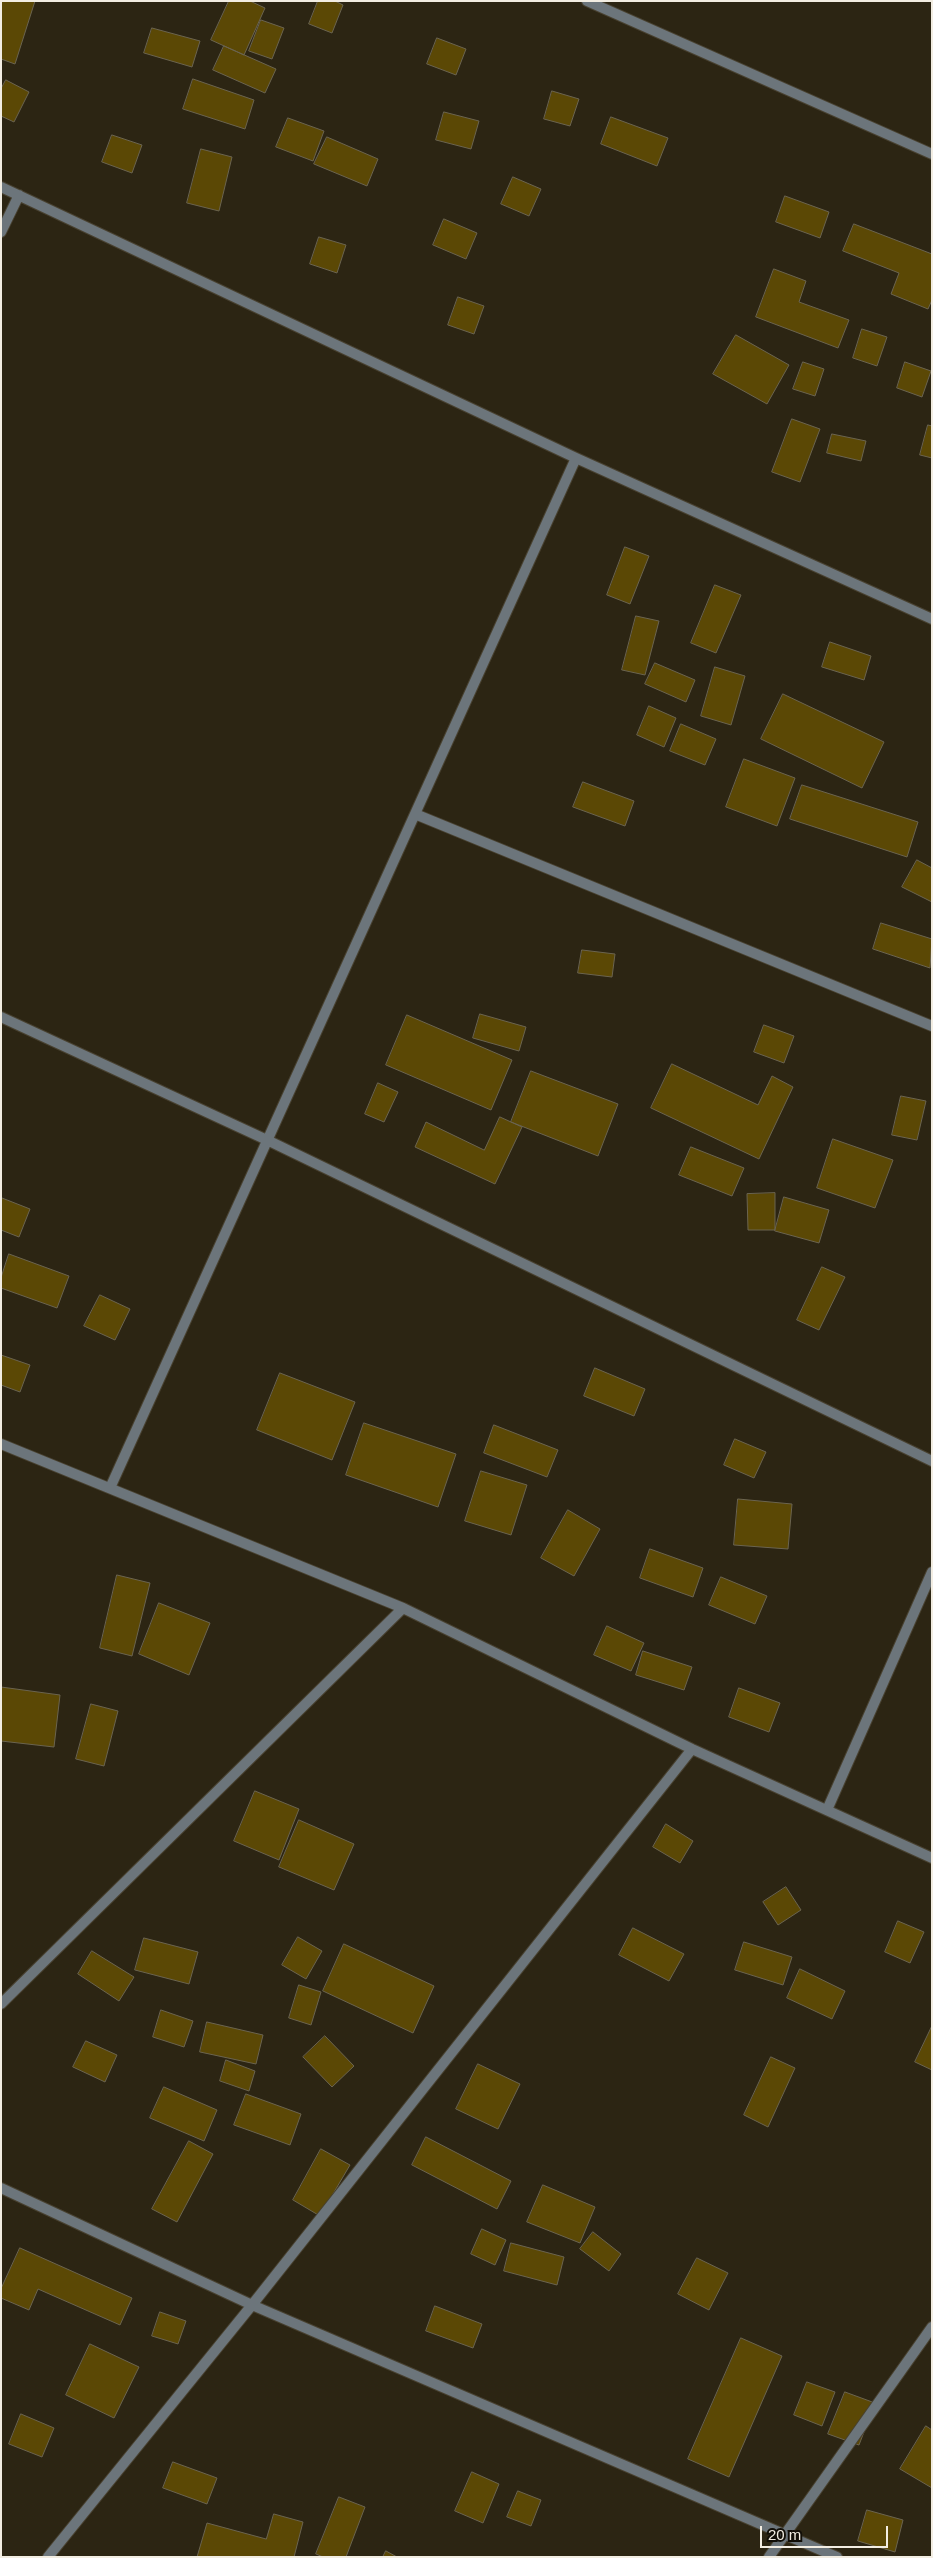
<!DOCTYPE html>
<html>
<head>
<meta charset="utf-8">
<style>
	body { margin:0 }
	#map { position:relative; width:933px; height:2558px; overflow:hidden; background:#2c2513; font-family:Helvetica,sans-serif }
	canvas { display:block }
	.frame { position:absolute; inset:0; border:2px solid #f2ede2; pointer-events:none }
	.scale { position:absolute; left:760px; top:2526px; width:128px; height:22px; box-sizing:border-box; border:2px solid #f2ede2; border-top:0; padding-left:6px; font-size:15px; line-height:18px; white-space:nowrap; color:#f2ede2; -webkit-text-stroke:4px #110e07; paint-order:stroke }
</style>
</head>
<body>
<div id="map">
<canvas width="933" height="2558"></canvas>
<div class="frame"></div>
<div class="scale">20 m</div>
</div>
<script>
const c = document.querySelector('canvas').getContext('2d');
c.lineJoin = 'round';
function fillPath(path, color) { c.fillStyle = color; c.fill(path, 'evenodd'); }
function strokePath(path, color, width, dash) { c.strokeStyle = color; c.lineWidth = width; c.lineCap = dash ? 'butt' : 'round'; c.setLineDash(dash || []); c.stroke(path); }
const building = new Path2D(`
	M2,1h33l-20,63 -14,-5z
	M229,1h21l15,7 -21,47 -33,-15z
	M318,1h17l8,4 -11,28 -23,-9z
	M261,20l23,8 -12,31 -23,-8z
	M152,28l48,13 -8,26 -48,-14z
	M437,38l29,11 -10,26 -29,-11z
	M224,46l52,23 -11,24 -52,-23z
	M193,79l61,21 -9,29 -62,-20z
	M6,80l23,12 -15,30 -13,-6v-27z
	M552,91l27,8 -9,27 -26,-7z
	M444,112l35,9 -8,28 -35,-9z
	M611,117l57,21 -11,28 -56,-22z
	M288,118l36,13 -11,30 -37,-14z
	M112,135l30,10 -10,28 -30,-11z
	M327,137l51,22 -11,27 -53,-22z
	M201,149l31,8 -13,54 -32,-8z
	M513,177l28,12 -12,27 -28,-12z
	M785,196l44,16 -9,26 -44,-16z
	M444,219l33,14 -11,26 -33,-14z
	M854,224l78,30v46l-4,9 -37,-15 8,-21 -56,-22z
	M319,237l27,8 -9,28 -27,-9z
	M774,269l32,12 -7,21 50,18 -11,28 -82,-31z
	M458,297l26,9 -10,28 -26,-9z
	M862,329l25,8 -10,29 -24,-8z
	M736,335l53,30 -22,39 -54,-30z
	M803,362l21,7 -9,27 -22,-7z
	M905,362l26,9 -9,26 -25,-9z
	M792,419l28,10 -20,53 -28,-10z
	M928,425l4,1v32l-12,-3z
	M832,434l34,7 -5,20 -34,-8z
	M625,547l24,9 -19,48 -23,-9z
	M715,585l26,10 -25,58 -25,-10z
	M636,616l23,5 -14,54 -23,-5z
	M830,642l41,14 -7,24 -42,-13z
	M655,663l40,17 -9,22 -41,-18z
	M715,667l30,9 -14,49 -30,-9z
	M783,694l101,48 -22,46 -101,-49z
	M649,706l27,12 -12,29 -27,-12z
	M681,724l35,15 -11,26 -35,-14z
	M744,759l51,19 -18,48 -51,-19z
	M583,782l51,19 -9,25 -52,-19z
	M802,785l116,37 -11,35 -117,-38z
	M917,860l15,8v34l-30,-15z
	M881,923l51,16 -2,29 -57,-19z
	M582,950l33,4 -3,23 -34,-4z
	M480,1014l46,13 -7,24 -46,-13z
	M407,1015l105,45 -21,50 -105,-45z
	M764,1025l30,11 -10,27 -30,-11z
	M672,1064l86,41 14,-29 21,11 -34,72 -108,-51z
	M531,1071l87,33 -20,52 -87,-34z
	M378,1083l20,9 -14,30 -19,-8z
	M901,1096l25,5 -9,39 -25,-5z
	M500,1117l22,10 -27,57 -80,-37 11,-25 58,28z
	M833,1139l60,21 -18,48 -58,-20z
	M691,1147l53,21 -12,28 -53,-21z
	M775,1193v37h-27l-1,-36z
	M784,1197l45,13 -10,33 -44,-12z
	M2,1198l28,11 -11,28 -18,-7z
	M9,1254l60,22 -12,32 -56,-20v-10z
	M822,1267l23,10 -26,53 -22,-10z
	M100,1295l30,14 -15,31 -31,-14z
	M1,1355l29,10 -10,27 -19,-7z
	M595,1368l50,21 -11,27 -50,-20z
	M280,1373l75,29 -23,58 -75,-30z
	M364,1423l92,31 -18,53 -92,-32z
	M494,1425l64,25 -11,27 -63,-24z
	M735,1439l31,13 -12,26 -30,-13z
	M481,1471l46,14 -16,50 -46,-14z
	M738,1499l54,5 -4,45 -54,-4z
	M568,1510l32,19 -26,47 -33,-18z
	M650,1549l53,19 -10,29 -53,-19z
	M117,1575l33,8 -18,73 -32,-8z
	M721,1577l46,19 -12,28 -46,-19z
	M159,1603l51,20 -21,52 -50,-21z
	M607,1626l37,17 -13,28 -37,-16z
	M643,1651l49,16 -8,23 -48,-15z
	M1,1687l59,8 -6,52 -53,-6z
	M739,1688l41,15 -11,29 -40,-15z
	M91,1704l27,7 -14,55 -28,-7z
	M255,1791l44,18 -20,51 -45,-19z
	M299,1820l55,24 -20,46 -55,-23z
	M666,1824l27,17 -13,22 -27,-16z
	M786,1887l15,23 -23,15 -15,-23z
	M898,1921l26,11 -14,31 -25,-11z
	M633,1928l51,26 -15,27 -50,-26z
	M298,1937l24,14 -16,28 -24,-14z
	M144,1938l54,14 -9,32 -54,-14z
	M744,1942l48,15 -9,28 -48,-15z
	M344,1944l90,42 -21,47 -90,-42z
	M92,1951l42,26 -15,24 -41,-27z
	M800,1969l45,22 -13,28 -45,-21z
	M299,1985l22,7 -10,33 -22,-7z
	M161,2010l32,11 -9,26 -31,-10z
	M207,2022l56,13 -7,29 -56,-12z
	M932,2026v44l-17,-8z
	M325,2036l29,30 -22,21 -29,-30z
	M86,2041l31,14 -12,27 -32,-15z
	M771,2057l24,11 -27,59 -24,-12z
	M226,2060l29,11 -6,20 -29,-10z
	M478,2064l42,20 -22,45 -42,-20z
	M164,2087l53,23 -13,31 -54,-23z
	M246,2094l55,20 -11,31 -56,-20z
	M426,2137l85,44 -14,28 -85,-44z
	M189,2141l24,13 -36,68 -25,-13z
	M321,2149l29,16 -30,51 -27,-16z
	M543,2185l52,22 -15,36 -53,-21z
	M482,2229l24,11 -11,25 -24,-11z
	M593,2232l28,22 -12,17 -29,-22z
	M511,2243l53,14 -7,28 -53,-14z
	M20,2248l112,50 -12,27 -82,-36 -9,21 -28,-12v-9z
	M697,2258l31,15 -19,37 -31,-16z
	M435,2306l47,18 -9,24 -47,-17z
	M160,2312l26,9 -8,23 -26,-8z
	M741,2338l41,18 -53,121 -41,-18z
	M90,2344l49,23 -25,51 -48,-23z
	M807,2382l28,10 -13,34 -28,-11z
	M845,2392l30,11 -16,42 -31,-11z
	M21,2414l33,14 -12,29 -33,-13z
	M926,2426l6,4v58l-32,-19z
	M173,2462l44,16 -10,26 -44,-16z
	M472,2472l27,12 -16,39 -28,-12z
	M518,2491l23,9 -10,26 -24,-9z
	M339,2497l26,10 -19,50h-23l-7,-3z
	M867,2510l36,10 -8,32 -37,-11z
	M274,2514l29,8 -9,35h-97l10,-34 59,16z
	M386,2551l11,6h-14z`);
const street = new Path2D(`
	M587,1l345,153
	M1,187l575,271 356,161
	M1,232l18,-37
	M415,814l517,212
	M1,1017l266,123 665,321
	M1,1444l402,164 289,141 240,109
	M110,1488l466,-1030
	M827,1810l105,-238
	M1,2004l402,-396
	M1,2188l251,117 585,252
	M48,2557l204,-252 440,-556
	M769,2557l163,-230`);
fillPath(building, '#5b4805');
strokePath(building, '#6b6450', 1);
strokePath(street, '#484130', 12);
strokePath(street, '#6c757b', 10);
</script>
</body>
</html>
